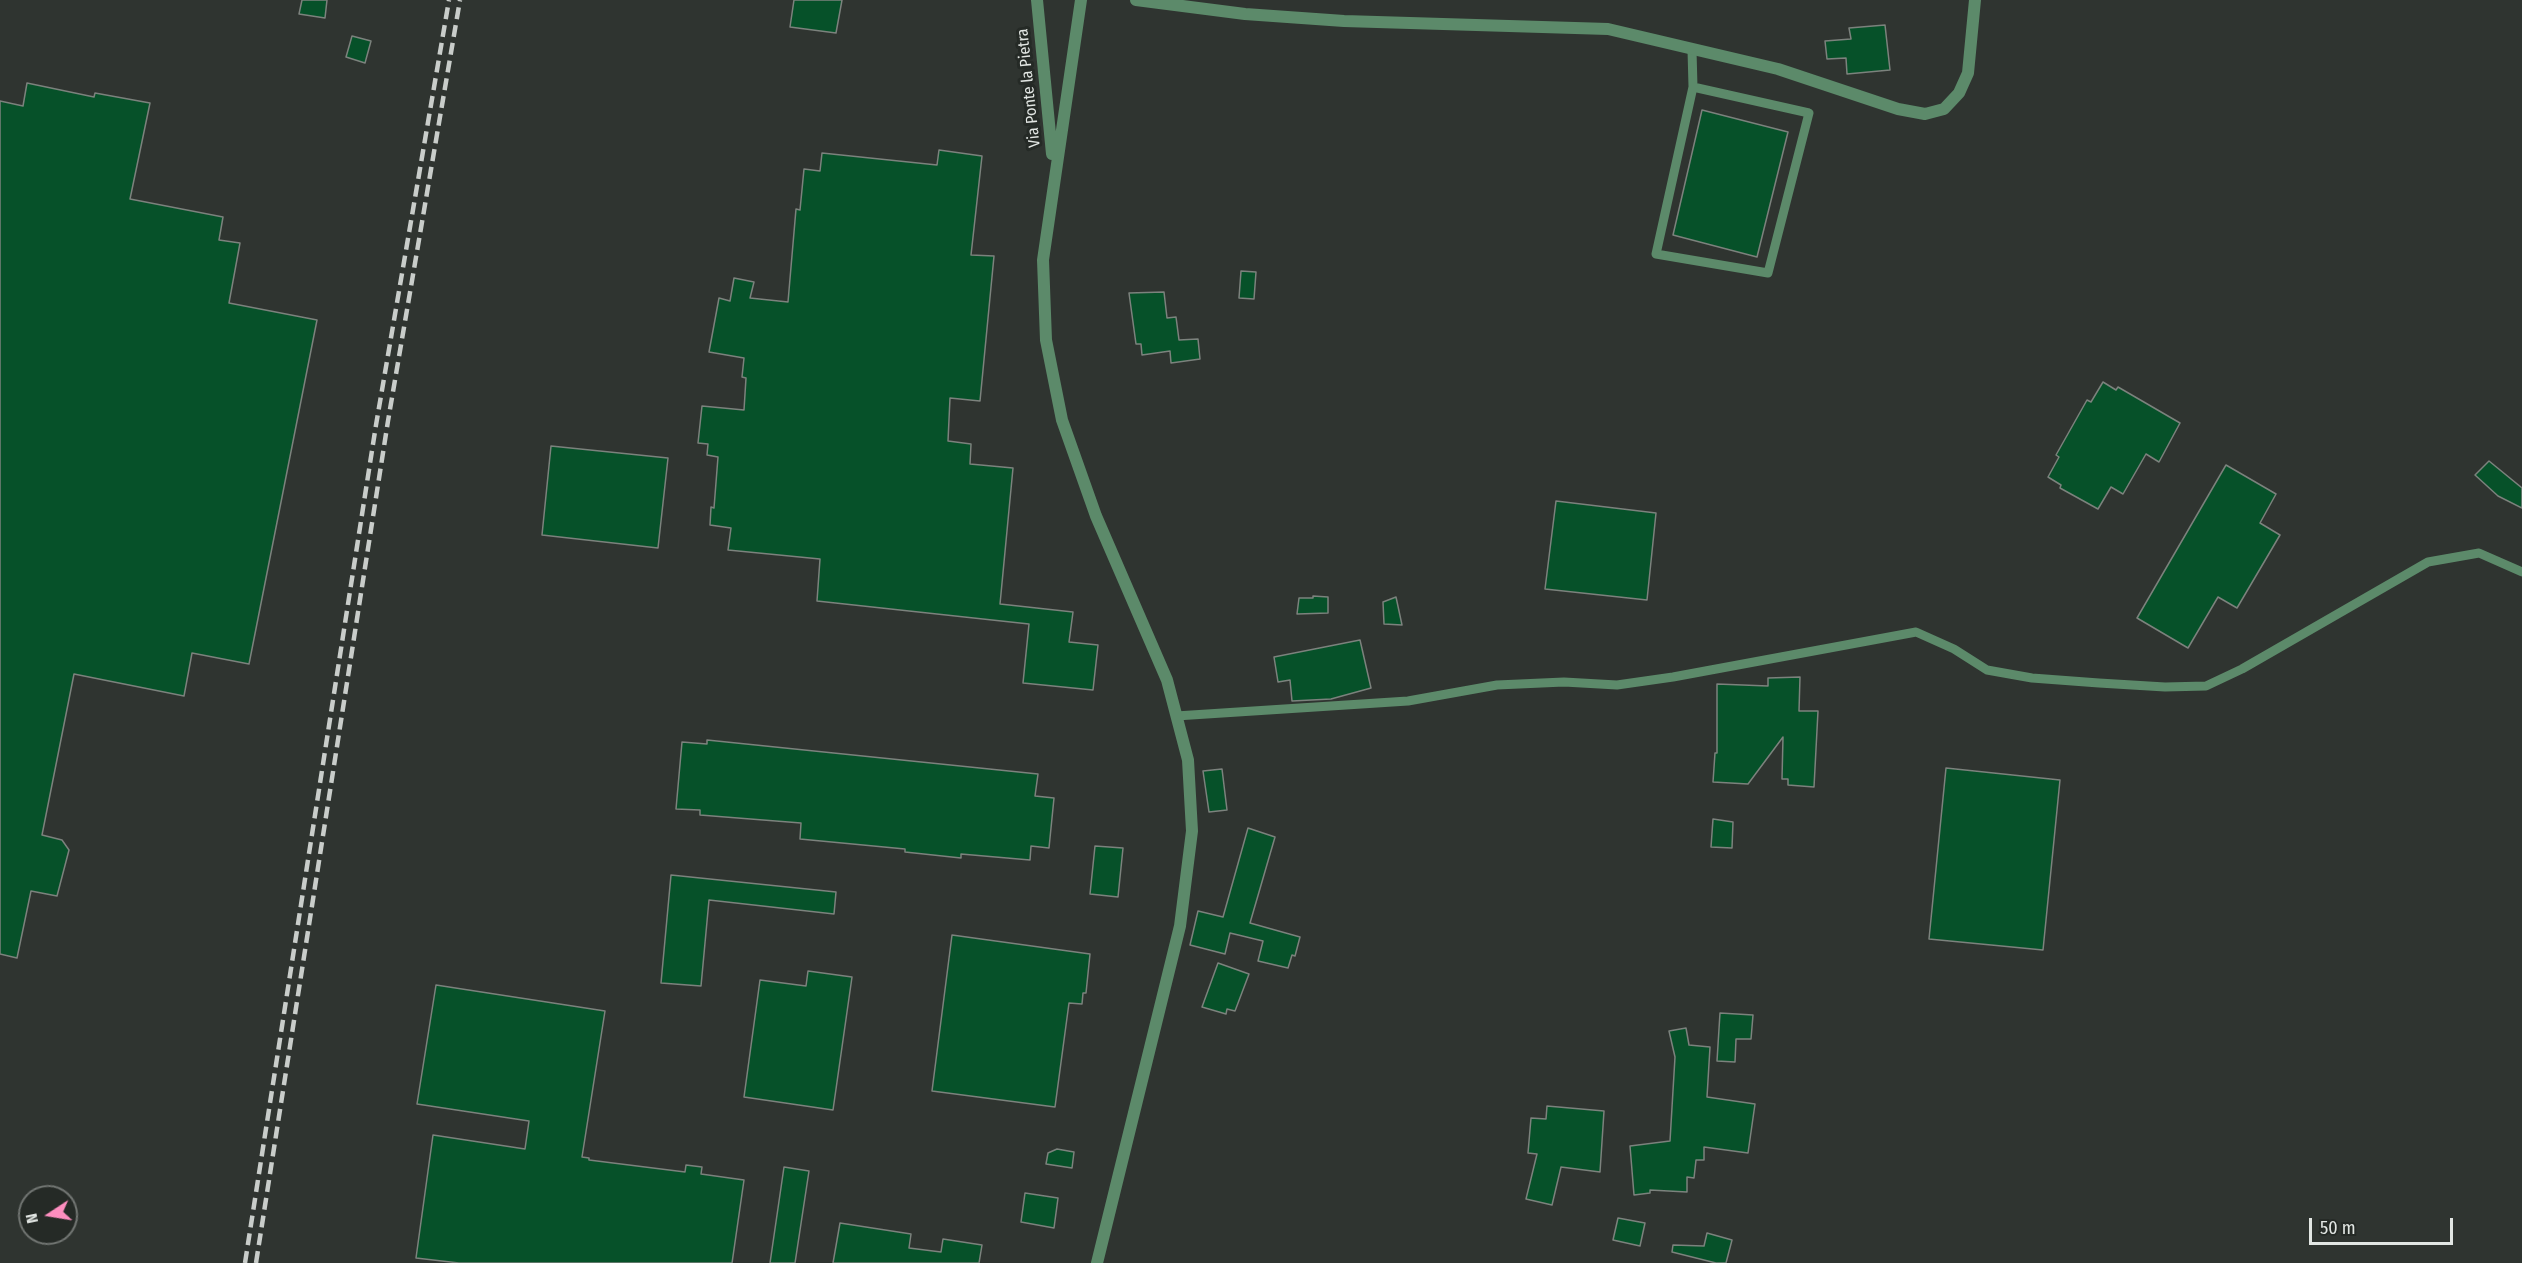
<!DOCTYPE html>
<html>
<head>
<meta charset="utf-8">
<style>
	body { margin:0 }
	#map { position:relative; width:2522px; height:1263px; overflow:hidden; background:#2f3430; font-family:"Fira Sans Condensed",sans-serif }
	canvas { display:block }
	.north { position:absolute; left:18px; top:1185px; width:60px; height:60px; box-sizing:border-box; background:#252a26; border:2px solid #717572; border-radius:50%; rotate:258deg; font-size:16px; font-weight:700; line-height:24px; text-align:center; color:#e2e6e3 }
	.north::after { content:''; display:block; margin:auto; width:21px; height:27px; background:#fd8ebf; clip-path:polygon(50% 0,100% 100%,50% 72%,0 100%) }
	.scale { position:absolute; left:2309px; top:1218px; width:144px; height:27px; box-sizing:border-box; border:3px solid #e2e6e3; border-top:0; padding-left:8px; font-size:18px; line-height:21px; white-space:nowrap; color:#e2e6e3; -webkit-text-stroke:4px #252a26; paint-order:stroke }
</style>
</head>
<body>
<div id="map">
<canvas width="2522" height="1263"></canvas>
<div class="north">N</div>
<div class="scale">50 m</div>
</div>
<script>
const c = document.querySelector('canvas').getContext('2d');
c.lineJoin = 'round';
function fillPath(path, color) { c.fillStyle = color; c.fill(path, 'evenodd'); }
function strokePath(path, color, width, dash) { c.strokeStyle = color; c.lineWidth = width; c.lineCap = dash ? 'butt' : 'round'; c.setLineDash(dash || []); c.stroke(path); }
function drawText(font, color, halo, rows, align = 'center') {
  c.font = font + ' "Fira Sans Condensed",sans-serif'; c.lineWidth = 6; c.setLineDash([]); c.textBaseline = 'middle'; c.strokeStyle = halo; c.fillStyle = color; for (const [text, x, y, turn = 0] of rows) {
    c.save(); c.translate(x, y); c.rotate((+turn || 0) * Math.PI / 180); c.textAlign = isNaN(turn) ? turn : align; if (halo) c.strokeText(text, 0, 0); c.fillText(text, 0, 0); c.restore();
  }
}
const building = new Path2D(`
	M302,0h25l-2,18 -26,-4z
	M794,0h48l-6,33 -46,-6z
	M1885,25l5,45 -43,4 -1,-16 -19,1 -2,-18 26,-2 -2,-11z
	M352,36l19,5 -6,22 -19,-6z
	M27,83l67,14 1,-4 55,10 -20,96 93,18 -4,23 21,3 -11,60 88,17 -68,344 -57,-11 -8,43 -110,-22 -32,161 20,5 7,10 -12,46 -26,-5 -14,67 -17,-4v-853l23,5z
	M1702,110l86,22 -31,125 -84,-22z
	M939,150l43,6 -11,99 23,1 -14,145 -30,-3 -2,43 23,3 -1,20 43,4 -13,136 73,8 -4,30 29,3 -5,45 -70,-7 6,-59 -212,-23 3,-42 -92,-9 3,-22 -21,-3 1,-18 3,1 4,-51 -11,-2 1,-11 -10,-1 4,-37 42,4 2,-32 -4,-1 2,-19 -35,-6 10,-54 11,3 4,-23 20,4 -4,16 38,4 8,-93 4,1 4,-41 16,2 2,-18 115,12z
	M1241,271l15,1 -2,27 -15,-1z
	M1164,292l3,26 9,-1 3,23 19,-1 2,20 -29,4 -1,-12 -28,4 -1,-11h-5l-7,-51z
	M2103,382l13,8 2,-3 62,36 -21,39 -13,-8 -23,40 -12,-7 -13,22 -38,-21 1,-3 -13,-8 11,-20 -3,-2 31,-55 4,2z
	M551,446l117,12 -10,90 -116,-13z
	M2489,461l33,27v20l-24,-12 -23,-21z
	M2226,465l50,29 -16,29 20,12 -43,73 -19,-11 -30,51 -51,-30z
	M1556,501l100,12 -9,87 -102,-11z
	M1313,596l15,1v16l-31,1 2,-16h14z
	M1396,597l6,28 -18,-1 -1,-22z
	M1360,640l11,48 -40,11 -39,2 -2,-21 -12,2 -4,-25z
	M1800,677l-1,34h19l-4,76 -26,-2v-6h-6l1,-42 -35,47 -35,-2 2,-29h2v-69l51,2v-8z
	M707,740l331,34 -3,22 19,2 -5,50 -18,-2 -1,14 -69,-6v4l-56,-6v-3l-105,-10 1,-16 -101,-8v-5l-24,-1 6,-67 25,2z
	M1946,768l114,12 -17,170 -114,-11z
	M1222,769l5,41 -18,2 -6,-41z
	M1713,819l20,3 -1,26 -21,-1z
	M1248,828l27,9 -25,86 50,14 -5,19 -3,-1 -4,13 -30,-7 5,-20 -33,-8 -5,21 -35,-9 8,-34 25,6z
	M1095,846l28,2 -5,49 -28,-3z
	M671,875l165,17 -2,22 -125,-14 -8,86 -40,-3z
	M952,935l138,19 -4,39h-3l-1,11 -13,-1 -14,104 -123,-16z
	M1218,963l31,11 -14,37 -8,-2 -1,5 -24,-7z
	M808,971l44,6 -19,133 -89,-13 16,-117 46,6z
	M436,985l169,26 -23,146 7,1v2l96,12 1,-7 16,2 -1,7 43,6 -12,83h-273l-43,-5 17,-123 92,14 4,-28 -112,-17z
	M1720,1013l33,2 -2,24h-15l-1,23 -18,-1z
	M1686,1028l3,17 21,2 -3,50 48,7 -7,49 -44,-6v13h-8l-2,18 -7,-1v15l-37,-2v3l-16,2 -4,-49 40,-5 5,-84 -6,-26z
	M1547,1106l57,5 -4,61 -39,-5 -9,38 -26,-6 11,-45 -9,-1 3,-35 15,1z
	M1057,1149l17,3 -2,16 -26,-4 2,-11z
	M784,1167l25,4 -14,92h-25z
	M1025,1193l33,5 -4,30 -33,-6z
	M1618,1218l27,5 -5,23 -27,-6z
	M840,1223l71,11 -2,14 32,4 2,-13 39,6 -3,18h-146z
	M1707,1233l25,7 -6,23h-10l-44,-11 1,-7 31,1z`);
const service = new Path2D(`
	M1692,50l1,37 -37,167 112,19 41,-160 -116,-26
	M1176,716l232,-15 89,-16 67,-3 53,3 56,-8 243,-45 38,17 33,21 45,8 67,5 66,4 41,-1 36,-17 186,-107 51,-9 43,19`);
const minor = new Path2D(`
	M1037,0l15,154
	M1081,0l-38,260 3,80 16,80 34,96 71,164 21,80 4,71 -12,95 -83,337
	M1136,0l109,14 99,7 264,8 170,40 120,40 27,5 19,-5 15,-16 9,-20 7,-73`);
const rail = new Path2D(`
	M245,1263l131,-838 73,-425
	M256,1263l132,-842 72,-421`);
const streetNames = [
	["Via Ponte la Pietra",1029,88,-96]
];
fillPath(building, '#065129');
strokePath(building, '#7c827d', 1.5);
strokePath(service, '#5c8a6a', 9);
strokePath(minor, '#5c8a6a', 12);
strokePath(rail, '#c9cdca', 4.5, [12, 6]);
drawText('16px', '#e2e6e3', '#252a26', streetNames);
</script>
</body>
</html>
